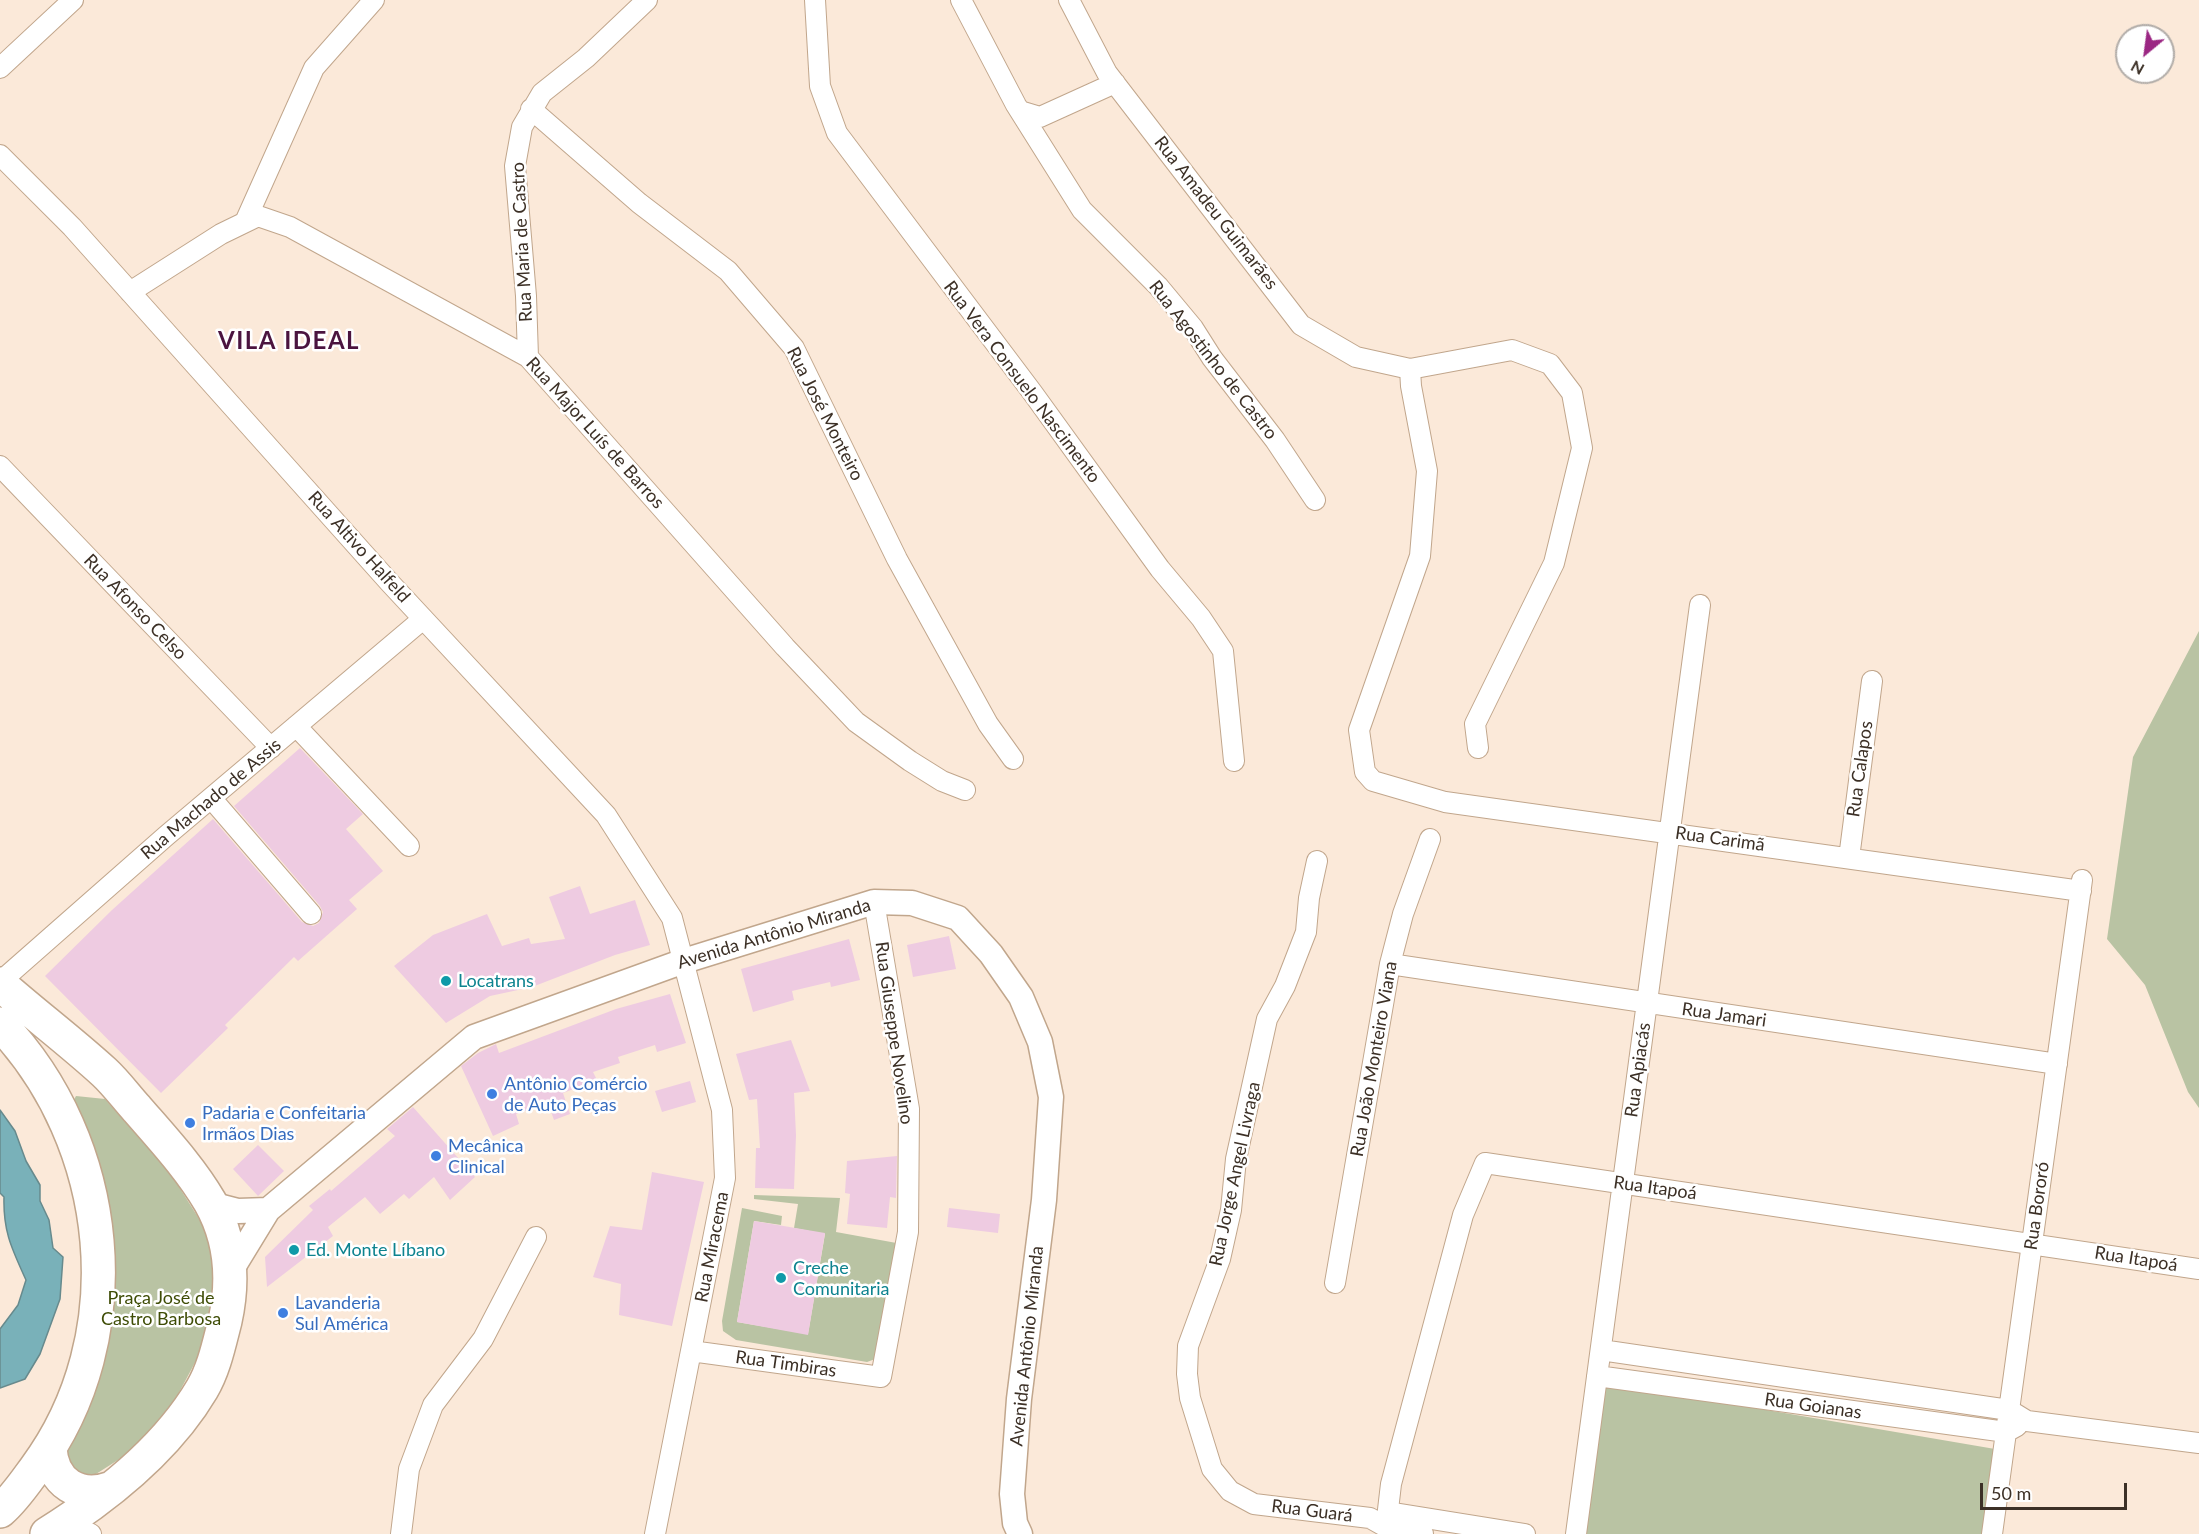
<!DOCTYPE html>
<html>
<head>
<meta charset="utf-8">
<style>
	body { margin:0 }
	#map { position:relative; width:2199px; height:1534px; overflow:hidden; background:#fbe9d9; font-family:Lato,sans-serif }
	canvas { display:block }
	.north { position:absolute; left:2115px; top:24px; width:60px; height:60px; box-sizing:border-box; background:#fff; border:2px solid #b1aca8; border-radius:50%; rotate:209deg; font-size:16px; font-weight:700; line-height:24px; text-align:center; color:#3c3026 }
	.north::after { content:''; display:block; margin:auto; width:21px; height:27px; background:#9b2783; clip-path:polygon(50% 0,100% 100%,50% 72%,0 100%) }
	.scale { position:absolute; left:1980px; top:1483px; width:147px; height:27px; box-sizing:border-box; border:3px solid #3c3026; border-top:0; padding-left:8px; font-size:18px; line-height:21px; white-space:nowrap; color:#3c3026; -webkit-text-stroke:4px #fff; paint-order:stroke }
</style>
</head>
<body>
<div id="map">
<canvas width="2199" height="1534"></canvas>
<div class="north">N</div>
<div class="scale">50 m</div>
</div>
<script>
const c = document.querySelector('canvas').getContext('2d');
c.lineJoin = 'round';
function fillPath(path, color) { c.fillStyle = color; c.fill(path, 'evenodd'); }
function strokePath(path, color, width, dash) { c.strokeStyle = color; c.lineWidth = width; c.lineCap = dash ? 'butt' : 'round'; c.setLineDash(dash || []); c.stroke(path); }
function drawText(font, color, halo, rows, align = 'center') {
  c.font = font + ' Lato,sans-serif'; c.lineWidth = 5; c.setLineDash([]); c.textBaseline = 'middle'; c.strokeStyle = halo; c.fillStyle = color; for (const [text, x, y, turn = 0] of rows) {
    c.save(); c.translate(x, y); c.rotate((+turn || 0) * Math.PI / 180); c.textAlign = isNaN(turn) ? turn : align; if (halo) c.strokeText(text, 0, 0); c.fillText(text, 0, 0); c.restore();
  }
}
const green = new Path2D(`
	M2199,631v477l-11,-16 -43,-107 -38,-46 26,-182z
	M76,1096l29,3 66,75 45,72v77l-51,96 -36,34 -33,21h-22l-10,-10 -1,-22 37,-92 -31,-241z
	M754,1195l86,3 -4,34 66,12 -24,114 -11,4 -131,-22 -13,-9 -1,-10 20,-113 40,8 -1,9 -27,-4 -17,101 71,12 17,-100 -31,-6 4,-24 -44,-5z
	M1603,1382l392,67 -7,85h-408z`);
const water = new Path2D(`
	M0,1110l15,21 11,30 14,24v16l9,19 4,28 10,9 -3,42 -20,55 -15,25 -25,9v-59l18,-24 8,-25c-14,-31 -23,-48 -22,-83l-4,-4z`);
const building = new Path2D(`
	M300,748l63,66 -17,15 37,42 -34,29 8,9 -59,52 -4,-4 -69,68 3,3 -67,65 -116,-117 67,-66 101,-91 89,103 11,4 6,-3 4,-11 -3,-6 -86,-100z
	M580,886l10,28 45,-14 15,45 -35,10 -83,32 -42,9 -44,27 -52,-57 39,-31 54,-21 15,32 27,-8 2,6 34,-5 -16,-42z
	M949,936l7,33 -43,8 -6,-32z
	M849,939l11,41 -29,7 -1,-5 -38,9 2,9 -41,12 -12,-43z
	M670,994l16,49 -29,9 -2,-7 -37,12 2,6 -27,9 4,8 -34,13 7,21 -16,6 -6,-17 -32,11 3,10 -26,12 -32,-70 17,-13 18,-9 3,9 117,-44z
	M791,1040l19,51 -16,2 2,42 -2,54 -39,-1 1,-40h4l-3,-49 -8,1 -13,-46z
	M690,1081l6,21 -34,10 -7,-21z
	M413,1107l62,70 -25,23 -16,-23 -25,22 -5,-5 -24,20 -15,-17 -37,30 5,9 -66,51 -2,-30 48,-47 -4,-4 21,-17 1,2 64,-55 -8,-7z
	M258,1145l26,26 -26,25 -25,-27z
	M897,1156l-1,42 -6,-1 -3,31 -40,-4 3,-30 -5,-1 2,-32z
	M652,1172l52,10 -32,144 -53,-11 2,-31 -28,-7 17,-51 32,4z
	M949,1208l51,6 -2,19 -51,-6z
	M754,1221l71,12 -17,102 -71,-13z`);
const minor = new Path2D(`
	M815,0l5,86 17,47 195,259 128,177 41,49 22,33 11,110
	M961,0l55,105 66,105 76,76 35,42 19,30 63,82 40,60
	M1069,0l38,73 194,252 55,32 54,12 102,-19 38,14 22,29 10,55 -28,115 -79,161 3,24
	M0,68l73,-68
	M531,109l108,94 89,68 66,77 103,211 91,165 25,35
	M1020,111l20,6 75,-34
	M0,155l72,72 318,356 216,232 66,103 50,192 3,68 -70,356
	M245,222l69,-154 60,-68
	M130,292l91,-58 37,-18 32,11 238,130 257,290 71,75 54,39 32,20 23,9
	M528,357l-2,-61 -11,-130 7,-39 20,-34 44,-35 61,-58
	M1410,369l1,17 16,85 -7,85 -61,174 6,42 8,9 72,21 636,89
	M0,466l271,282
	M296,726l113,120
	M211,798l100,116
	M1849,858l23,-177
	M1317,861l-8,37 -3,34 -21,54 -18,33 -31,140 -5,51 -11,49 -32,87 -1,28 3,24 22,71 18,22 24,13 116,14 16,9 37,7
	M1390,964l667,100
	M0,982l166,-146 257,-217
	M1335,1283l55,-319 13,-50 27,-75
	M1601,1350l408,60 18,11 172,22
	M691,1351l190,26 27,-145 1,-123 -35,-207
	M1597,1376l409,56 11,-6
	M1388,1512l137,22
	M67,1522l24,12
	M1386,1527l5,-43 72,-269 22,-52 714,106
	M401,1534l8,-65 24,-64 50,-66 53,-102
	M1576,1534l124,-929
	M1992,1534l90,-654`);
const tertiary = new Path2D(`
	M211,1204l27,7 30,-1
	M232,1269l36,-59 206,-173 210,-76 190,-59 38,1 46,15 33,36 30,43 19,45 11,55 -7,103 -25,199 -7,95 3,29 5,11`);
const trunk = new Path2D(`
	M0,984c34,30 70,57 104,88 12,11 22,25 33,37 26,30 53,59 73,93 21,37 24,78 15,119 -6,23 -11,48 -23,68 -36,61 -96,108 -155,145
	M0,1024c113,118 134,312 35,445 -11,15 -21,30 -35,42
	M50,1448c2,35 29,52 62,40`);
const markers = [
	[446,981,6,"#0f9aa8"],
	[492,1094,6,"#3f7fe0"],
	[190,1123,6,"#3f7fe0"],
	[436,1156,6,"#3f7fe0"],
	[294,1250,6,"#0f9aa8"],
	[781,1278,6,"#0f9aa8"],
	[283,1313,6,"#3f7fe0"]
];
const streetNames = [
	["Rua Amadeu Guimarães",1216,213,52],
	["Rua Maria de Castro",522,242,-93],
	["Rua Agostinho de Castro",1213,360,52],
	["Rua Vera Consuelo Nascimento",1022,382,53],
	["Rua José Monteiro",825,414,63],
	["Rua Major Luís de Barros",595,433,48],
	["Rua Altivo Halfeld",359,547,48],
	["Rua Afonso Celso",135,607,46],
	["Rua Calapos",1860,769,-82],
	["Rua Machado de Assis",211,799,-40],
	["Rua Carimã",1720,839,8],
	["Avenida Antônio Miranda",774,934,-17],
	["Rua Jamari",1724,1015,8],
	["Rua Giuseppe Novelino",894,1033,82],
	["Rua João Monteiro Viana",1374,1059,-80],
	["Rua Apiacás",1638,1070,-82],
	["Rua Jorge Angel Livraga",1235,1174,-78],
	["Rua Itapoá",1655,1188,8],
	["Rua Bororó",2037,1206,-82],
	["Rua Miracema",712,1247,-79],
	["Rua Itapoá",2136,1259,9],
	["Avenida Antônio Miranda",1027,1346,-84],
	["Rua Timbiras",786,1364,8],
	["Rua Goianas",1813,1406,8],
	["Rua Guará",1312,1511,7]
];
const cultureNames = [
	["Locatrans",458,981],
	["Ed. Monte Líbano",306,1250],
	["Creche",793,1268],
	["Comunitaria",793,1289]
];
const shopNames = [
	["Antônio Comércio",504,1084],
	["de Auto Peças",504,1105],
	["Padaria e Confeitaria",202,1113],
	["Irmãos Dias",202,1134],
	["Mecânica",448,1146],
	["Clinical",448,1167],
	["Lavanderia",295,1303],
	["Sul América",295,1324]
];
const parkNames = [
	["Praça José de",161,1298],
	["Castro Barbosa",161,1319]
];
const districtNames = [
	["VILA IDEAL",289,341]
];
fillPath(green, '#b9c3a3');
fillPath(water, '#79b1b9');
strokePath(water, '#678a8d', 1.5);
fillPath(building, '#eecbe1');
strokePath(minor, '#c1a68c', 22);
strokePath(tertiary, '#c1a68c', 27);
strokePath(trunk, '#c1a68c', 36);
strokePath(minor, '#fff', 20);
strokePath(tertiary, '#fff', 24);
strokePath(trunk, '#fff', 33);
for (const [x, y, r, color] of markers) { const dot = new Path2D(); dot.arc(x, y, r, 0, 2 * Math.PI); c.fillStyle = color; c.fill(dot); strokePath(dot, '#fff', 2); }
drawText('18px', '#3c3026', '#fff', streetNames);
drawText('18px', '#0d838f', '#fff', cultureNames, 'left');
drawText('18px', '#366cbe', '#fff', shopNames, 'left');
drawText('18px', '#3e4c05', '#fff', parkNames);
c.letterSpacing = '1.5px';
drawText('bold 24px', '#4b143f', '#fff', districtNames);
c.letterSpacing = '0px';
</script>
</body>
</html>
